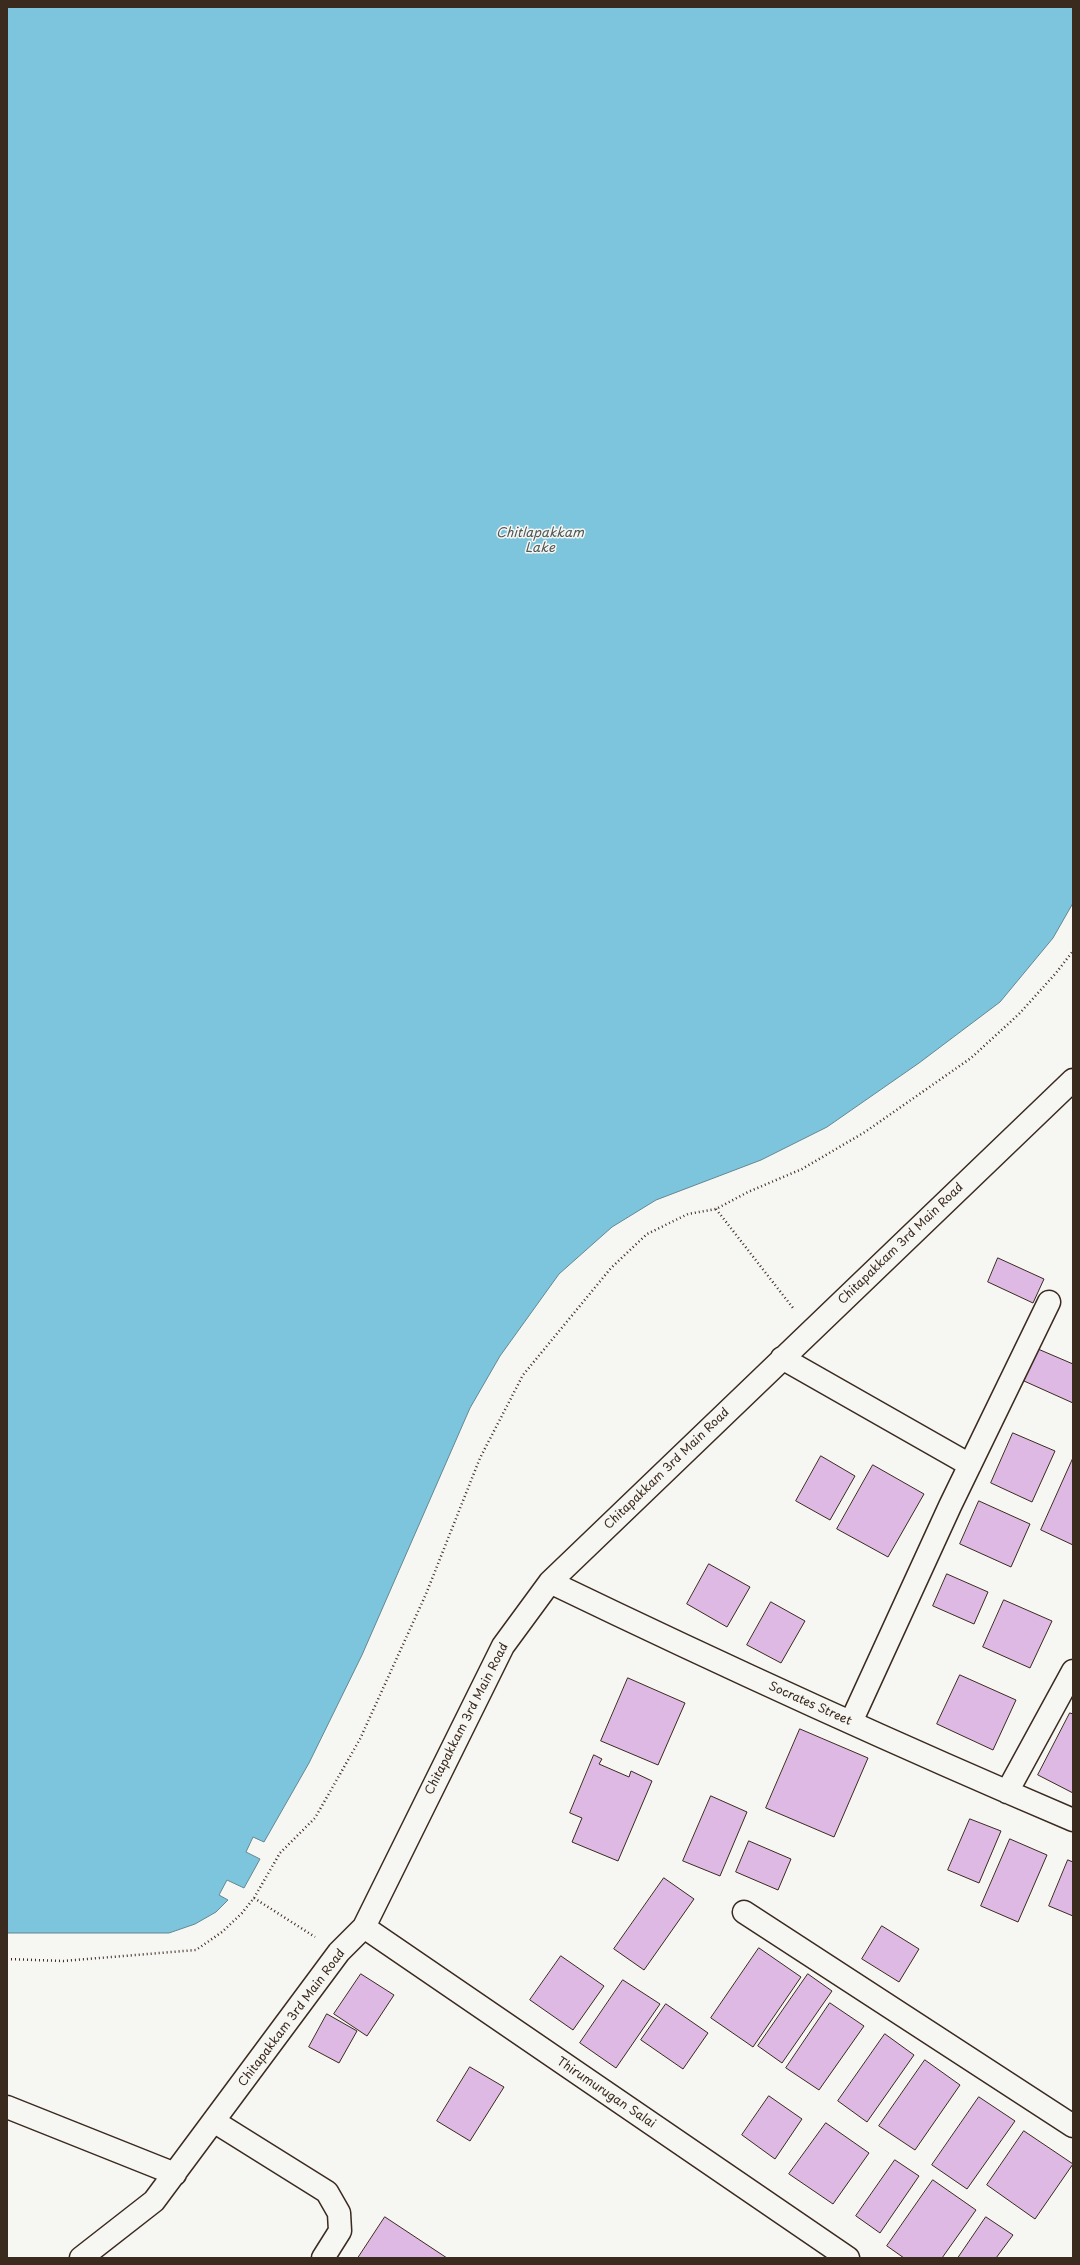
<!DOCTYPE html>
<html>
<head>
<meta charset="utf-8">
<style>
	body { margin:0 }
	#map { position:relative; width:1080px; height:2265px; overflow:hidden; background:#f6f6f2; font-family:"Playpen Sans",sans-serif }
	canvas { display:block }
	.frame { position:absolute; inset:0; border:8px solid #3b2a1e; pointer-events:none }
</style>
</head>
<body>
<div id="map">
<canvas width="1080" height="2265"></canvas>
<div class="frame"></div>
</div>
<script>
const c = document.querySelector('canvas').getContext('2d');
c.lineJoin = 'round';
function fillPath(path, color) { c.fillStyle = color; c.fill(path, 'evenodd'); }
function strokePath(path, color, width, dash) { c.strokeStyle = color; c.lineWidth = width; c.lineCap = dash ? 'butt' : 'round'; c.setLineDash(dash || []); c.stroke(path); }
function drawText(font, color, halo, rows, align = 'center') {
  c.font = font + ' "Playpen Sans",sans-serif'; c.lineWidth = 3; c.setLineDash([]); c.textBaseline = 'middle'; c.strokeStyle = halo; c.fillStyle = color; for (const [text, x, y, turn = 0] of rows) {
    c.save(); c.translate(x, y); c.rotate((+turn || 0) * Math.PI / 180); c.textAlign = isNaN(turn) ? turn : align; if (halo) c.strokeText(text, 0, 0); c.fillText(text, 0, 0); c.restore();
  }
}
const water = new Path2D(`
	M7,7h1066v896l-20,35 -53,64 -81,61 -92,64 -66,33 -105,40 -44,27 -53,47 -59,82 -30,52 -108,247 -53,108 -45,79 -11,-5 -7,15 14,7 -16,29 -17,-8 -8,15 9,5 -12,12 -21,12 -26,9h-162z`);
const building = new Path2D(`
	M998,1258l46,21 -11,24 -45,-21z
	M1038,1349l35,15v39l-49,-22z
	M1013,1433l42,18 -23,51 -41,-19z
	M821,1456l34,20 -25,44 -34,-19z
	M1073,1458v87l-32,-15z
	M873,1465l51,29 -36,63 -51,-28z
	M979,1501l51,23 -19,43 -51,-23z
	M709,1564l41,23 -23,40 -40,-23z
	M947,1574l41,18 -14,32 -41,-18z
	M1004,1600l48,21 -22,47 -47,-21z
	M771,1602l34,19 -24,42 -34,-18z
	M960,1675l56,25 -23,50 -56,-26z
	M628,1678l57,25 -27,62 -57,-24z
	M1070,1713l3,1v79l-35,-18z
	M800,1729l68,29 -34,79 -68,-29z
	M594,1755l8,4 -3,5 30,13 2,-6 21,10 -34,80 -46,-19 10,-24 -12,-5z
	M711,1796l36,16 -27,64 -37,-15z
	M970,1819l31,12 -22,52 -31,-13z
	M1010,1839l37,16 -29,67 -37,-16z
	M749,1841l42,18 -13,31 -42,-18z
	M1068,1860l5,2v54l-24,-10z
	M664,1878l30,21 -50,71 -30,-21z
	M882,1926l37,23 -20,33 -37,-23z
	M759,1948l42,29 -48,70 -42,-29z
	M561,1956l43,30 -31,44 -43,-30z
	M361,1974l33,21 -27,41 -33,-22z
	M808,1974l24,17 -50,72 -24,-17z
	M623,1980l37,24 -44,64 -36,-25z
	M830,2003l34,23 -45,64 -33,-22z
	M666,2004l42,29 -25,36 -42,-29z
	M327,2014l30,17 -18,32 -30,-16z
	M885,2034l29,21 -47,67 -29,-21z
	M925,2060l35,25 -45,65 -36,-24z
	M470,2067l34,20 -34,54 -33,-20z
	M769,2096l33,23 -27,40 -33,-24z
	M979,2097l36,24 -48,68 -35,-24z
	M826,2123l43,30 -36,51 -44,-30z
	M1024,2131l49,33 -38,55 -48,-34z
	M895,2160l24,16 -39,57 -24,-17z
	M933,2180l43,30 -34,48h-38l-17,-12z
	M385,2217l62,41h-89z
	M986,2217l27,18 -17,23h-38z`);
const path = new Path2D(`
	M716,1209l77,99
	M254,1898l61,39
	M7,1959l56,2 133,-11 26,-18 20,-19 12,-15 26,-45 35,-35 45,-79 66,-145 54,-136 43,-83 88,-107 36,-34 41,-20 28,-5 32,-17 54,-23 63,-37 106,-74 48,-44 37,-41 17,-22`);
const minor = new Path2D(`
	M782,1358l188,107
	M550,1582c172,83 347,163 523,238
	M851,1722l99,-216 99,-204
	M1007,1792l66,-121
	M744,1912l329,214
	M364,1927l484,331
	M7,2107l168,67
	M215,2122l112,70 12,21 1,18 -17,27
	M81,2258l73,-57 185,-249 25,-25 139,-281 47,-64 523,-502`);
const streetNames = [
	["Chitapakkam 3rd Main Road",901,1244,-44],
	["Chitapakkam 3rd Main Road",667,1469,-44],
	["Socrates Street",810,1704,24],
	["Chitapakkam 3rd Main Road",467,1719,-63],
	["Chitapakkam 3rd Main Road",292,2018,-53],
	["Thirumurugan Salai",606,2093,34]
];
const waterNames = [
	["Chitlapakkam",540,533],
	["Lake",540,548]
];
fillPath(water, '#7dc5dd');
strokePath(water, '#638791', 1);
fillPath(building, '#ddb9e3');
strokePath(building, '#3b2a1e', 1);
strokePath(minor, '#3b2a1e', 25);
strokePath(path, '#3b2a1e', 2.5, [1, 3]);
strokePath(minor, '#f6f6f2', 22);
drawText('12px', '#3b2a1e', '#f6f6f2', streetNames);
drawText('italic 13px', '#4f5857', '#f6f6f2', waterNames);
</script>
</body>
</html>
